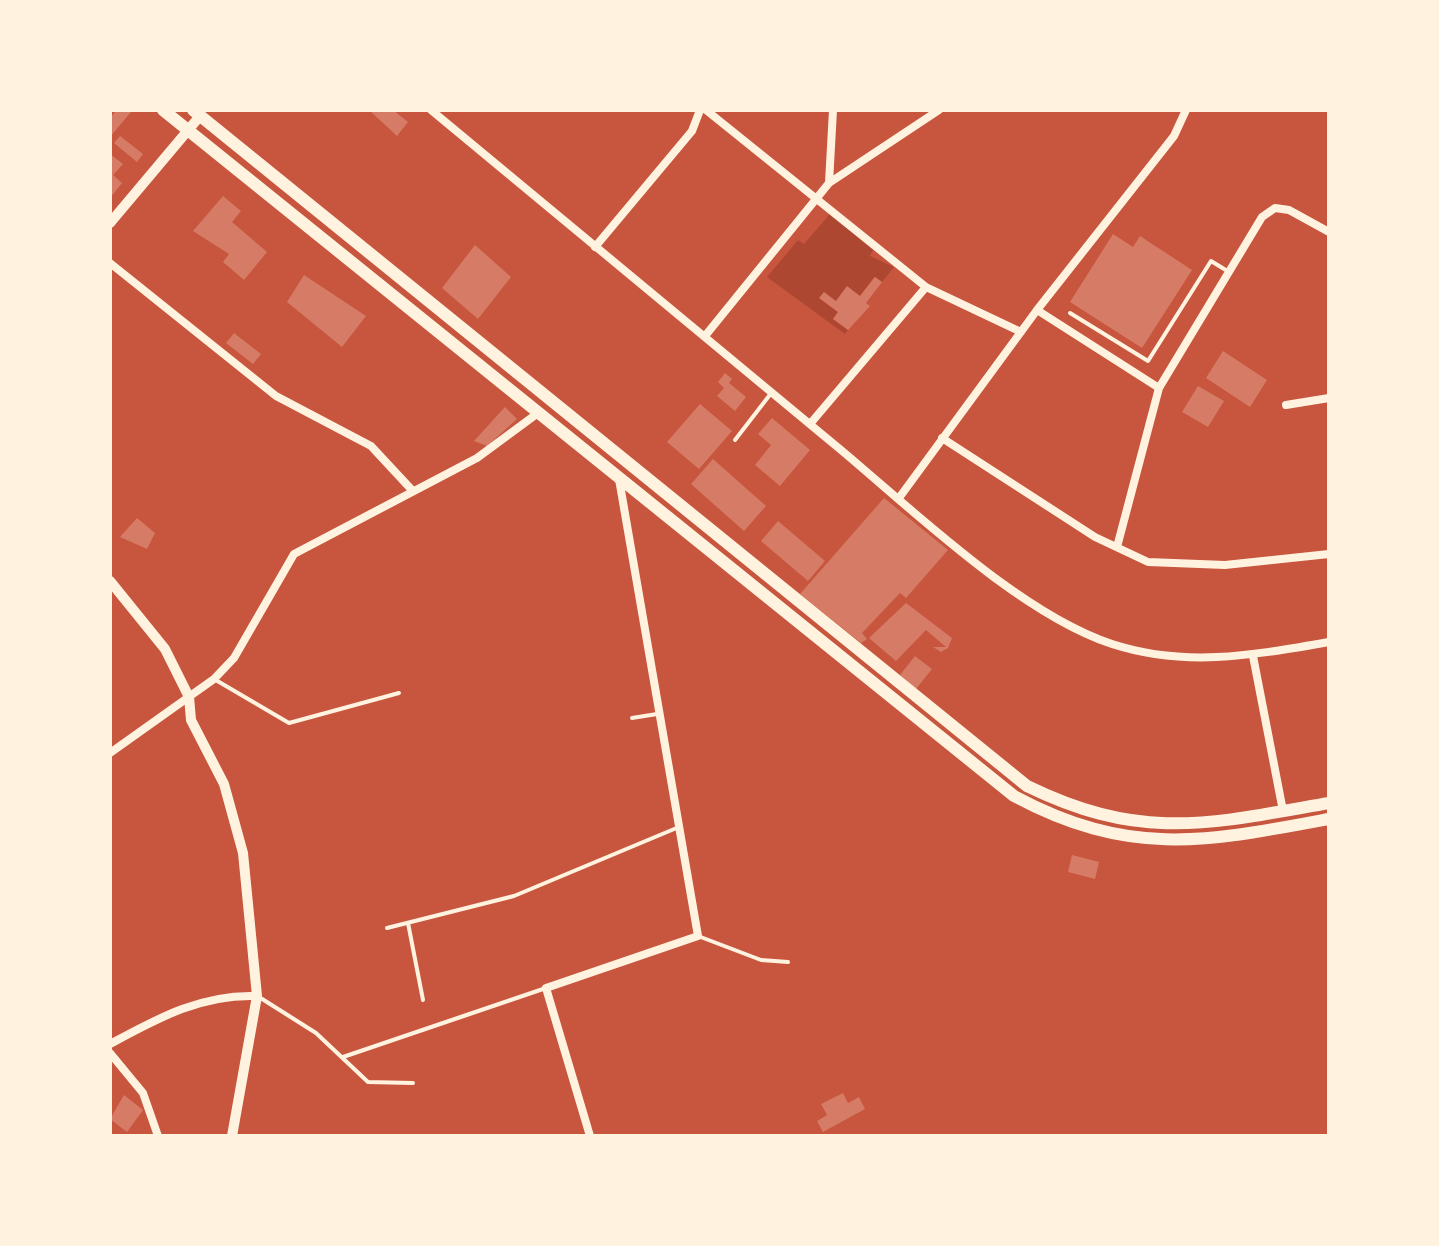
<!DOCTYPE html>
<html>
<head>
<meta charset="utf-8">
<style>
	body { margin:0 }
	#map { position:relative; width:1439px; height:1246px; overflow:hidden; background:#c8553d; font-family:"Fira Sans Condensed",sans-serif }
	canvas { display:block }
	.frame { position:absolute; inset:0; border:112px solid #fff3e0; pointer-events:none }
</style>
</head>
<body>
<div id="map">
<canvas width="1439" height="1246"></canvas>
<div class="frame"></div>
</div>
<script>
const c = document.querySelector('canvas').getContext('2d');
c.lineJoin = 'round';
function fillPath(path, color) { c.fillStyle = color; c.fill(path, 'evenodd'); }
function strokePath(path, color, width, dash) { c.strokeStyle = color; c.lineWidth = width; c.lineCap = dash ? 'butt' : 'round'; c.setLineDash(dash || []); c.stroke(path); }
const green = new Path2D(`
	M830,214l43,36 -3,6 24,11 -12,15 -8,-5 -14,19 -24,5 -16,-3 18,14 -4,7 14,11 -3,4 -78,-57 31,-37 6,4z`);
const building = new Path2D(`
	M112,110l19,2 -21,25v-19l5,-6z
	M369,110h24l15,12 -11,14z
	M120,136l23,18 -6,8 -23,-19z
	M110,154l13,10 -10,11 9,8 -12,15z
	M223,196l18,15 -9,11 35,30 -23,28 -21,-18 6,-8 -36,-23z
	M1113,234l20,13 7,-11 52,34 -50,78 -72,-46z
	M475,245l36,32 -33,42 -36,-31z
	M304,275l62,41 -24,31 -55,-45z
	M875,277l7,5 -16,21 4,3 -22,24 -15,-11 5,-7 -19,-14 5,-6 12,9 11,-15 13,10z
	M234,333l27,21 -8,10 -27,-21z
	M1223,351l44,29 -17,27 -44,-29z
	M725,373l7,6 -3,4 17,14 -11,14 -18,-15 7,-8 -6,-6z
	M1198,386l26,15 -16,26 -26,-15z
	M700,404l32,27 -33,38 -32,-27z
	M505,407l12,12 -30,27 -13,-5z
	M772,418l38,32 -30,36 -25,-21 16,-20 -13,-11z
	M713,459l53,47 -22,25 -53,-47z
	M884,498l64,52 -42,48 -6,-5 -38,40 5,6 -6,4 -61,-49z
	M137,518l18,15 -8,16 -27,-12z
	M778,521l47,40 -17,20 -47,-40z
	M906,603l46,35 -4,10 -7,4 -8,-5h13l-20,-17 -30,31 -27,-23z
	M915,656l17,13 -16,20 -16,-14z
	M1072,855l27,7 -4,17 -27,-7z
	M843,1093l5,10 11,-6 6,12 -42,23 -6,-11 10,-6 -6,-11z
	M124,1095l19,15 -16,22 -17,-13z`);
const service = new Path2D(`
	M1070,313l78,48 63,-100 18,11
	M735,440l37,-48
	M214,679l75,44 110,-30
	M632,718l25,-4
	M408,923l15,77
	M387,928l127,-32 165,-69
	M698,936l63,24 27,2
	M259,997l57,36 52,49 45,1
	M343,1057l203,-69`);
const minor = new Path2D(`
	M431,110c136,114 273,227 410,340 74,62 180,164 271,194 74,24 142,11 217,-2
	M706,110l220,177 95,45
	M829,183l4,-73
	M595,247l97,-116 8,-21
	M110,263l166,133 95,50 40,43
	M1037,310l122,78
	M705,336l124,-153 110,-73
	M1286,405l43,-7
	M810,424l116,-137
	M942,438l153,99 53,25 77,3 104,-11
	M899,498l138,-188 137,-174 12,-26
	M1117,547l42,-159 103,-171 13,-9 14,2 40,22
	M1253,656l30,155
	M110,753l104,-74 20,-21 60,-104 183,-96 61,-45
	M110,1044c48,-26 91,-50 147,-48
	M110,1053l33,40 15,43
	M590,1136l-44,-148 152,-52 -79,-457`);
const tertiary = new Path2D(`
	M110,223l90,-107
	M110,581l55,68 24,48 2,23 33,64 19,69 14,143 -25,140`);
const primary = new Path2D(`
	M163,110l851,686c116,62 192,46 315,23
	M193,110l834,676c115,56 182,38 302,17`);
fillPath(green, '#ae4732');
fillPath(building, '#d67c66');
strokePath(service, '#fff3e0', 4);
strokePath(minor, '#fff3e0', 8);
strokePath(tertiary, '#fff3e0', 10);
strokePath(primary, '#fff3e0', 12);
</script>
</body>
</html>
